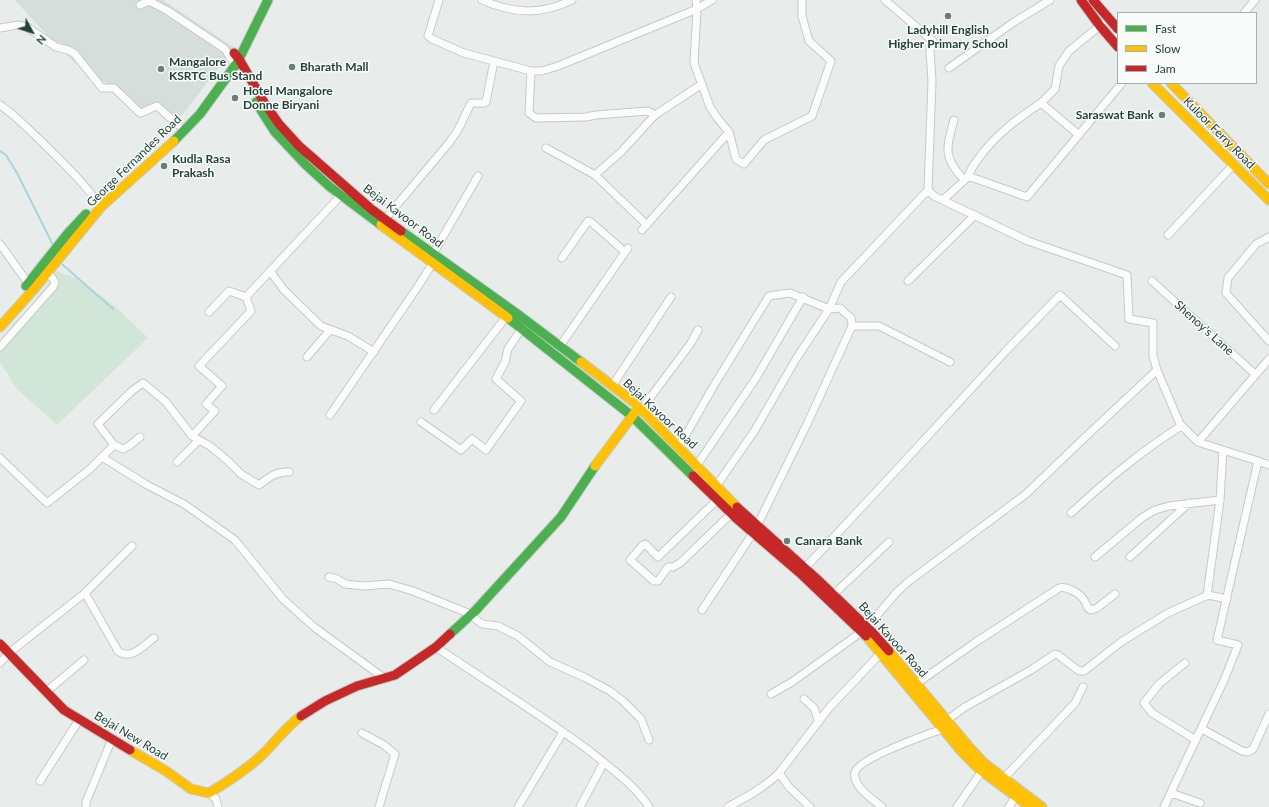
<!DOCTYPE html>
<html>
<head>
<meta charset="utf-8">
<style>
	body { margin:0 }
	#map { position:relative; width:1269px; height:807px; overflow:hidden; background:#e8edeb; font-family:Lato,sans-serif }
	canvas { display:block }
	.legend { position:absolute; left:1117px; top:12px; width:140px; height:72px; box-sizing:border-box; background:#f7fbf9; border:1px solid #a3b1ad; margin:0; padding:5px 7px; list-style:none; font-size:12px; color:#24423a }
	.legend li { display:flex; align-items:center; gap:8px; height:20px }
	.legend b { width:20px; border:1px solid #a3b1ad }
	.north { position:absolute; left:12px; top:12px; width:40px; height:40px; -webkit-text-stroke:3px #f7fbf9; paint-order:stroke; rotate:130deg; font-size:11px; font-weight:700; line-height:16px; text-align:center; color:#24423a }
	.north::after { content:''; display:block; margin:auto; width:14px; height:18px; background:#24423a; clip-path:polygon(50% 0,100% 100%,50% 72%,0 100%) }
</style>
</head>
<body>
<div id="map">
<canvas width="1269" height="807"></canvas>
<ul class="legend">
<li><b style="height:5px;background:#4caf50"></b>Fast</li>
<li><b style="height:5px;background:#ffc107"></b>Slow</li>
<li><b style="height:5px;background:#c62828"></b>Jam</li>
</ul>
<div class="north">N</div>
</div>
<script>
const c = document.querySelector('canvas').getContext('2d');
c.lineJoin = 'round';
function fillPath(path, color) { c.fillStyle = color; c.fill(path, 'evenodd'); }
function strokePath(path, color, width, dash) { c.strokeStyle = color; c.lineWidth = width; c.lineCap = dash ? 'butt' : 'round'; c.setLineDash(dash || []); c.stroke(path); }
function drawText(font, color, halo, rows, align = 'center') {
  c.font = font + ' Lato,sans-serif'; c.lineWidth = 3; c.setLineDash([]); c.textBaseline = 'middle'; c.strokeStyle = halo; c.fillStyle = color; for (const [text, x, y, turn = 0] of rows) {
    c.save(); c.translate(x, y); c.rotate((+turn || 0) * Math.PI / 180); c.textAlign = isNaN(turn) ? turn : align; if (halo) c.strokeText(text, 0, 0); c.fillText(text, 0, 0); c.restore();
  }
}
const built = new Path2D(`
	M15,0h148l70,47 -13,19 -45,58 -21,-19 -14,9 -36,-33 -6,3 -44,-41z`);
const green = new Path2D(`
	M56,271l23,8 39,30 30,29 -91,87 -40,-36 -17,-27v-21l13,-17 18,-18z`);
const stream = new Path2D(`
	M0,151l6,4 11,18 36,72
	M63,265l50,44`);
const street = new Path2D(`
	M439,0l-11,36 4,3 32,14 67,18h11l16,-5 139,-57 15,-9
	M482,0c32,14 59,15 90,0
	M696,0l1,9 -3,54 16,44 8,12 11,13 7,27 8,5 20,-24 48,-24 19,-55 -22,-20 -7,-25v-16
	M885,0l48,41 -3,10 2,30 -4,109 6,6 94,45 99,34 2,44 24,4v33l4,14 23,54 18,18 71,-83
	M140,5l9,-4 19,10 57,38 6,10
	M1244,13l11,-13
	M0,28l18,-3 9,2 29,20 12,3 6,3 28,35h12l26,25c6,-1 10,-5 17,-7l21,19
	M949,68l65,-46 36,-22
	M531,71l-2,42 7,5 50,-1 10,-2 52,-4 7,4
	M1041,103l14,-14 4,-23 10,-15 33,-27
	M0,105c14,9 26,22 39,34 22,22 44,42 62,68
	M954,120c-8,29 -11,37 10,60
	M1079,135l-38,-32c-24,16 -42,29 -60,52 -5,7 -10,13 -13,21l59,21 95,-114
	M546,148l49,27 52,50
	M595,175l26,-23 34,-37 47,-31
	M943,200l25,-23
	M385,219l64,-76 9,-13 13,-27h13l2,-1 8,-41
	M642,230l87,-98
	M1168,235l66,-71
	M1269,237l-13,7 -28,34 -2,15 43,48
	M0,244l28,39
	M433,254l45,-78
	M562,258l26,-37 3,1 34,30
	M270,271l14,19 37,36 27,10 26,16
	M908,281l67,-66
	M1152,281l103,93
	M209,312l20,-21 17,6 98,-105
	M852,326h27l71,36
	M560,346l68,-98
	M0,347l53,-60 2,-4 -2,-4 -5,-6
	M307,357l23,-27
	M612,386l59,-89
	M434,410l72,-93
	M641,410l50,-67 7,-13
	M330,415l89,-130 13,-21
	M421,422l40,28 11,-11 14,11 35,-49 -25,-22 9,-17 3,-13 14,-21
	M192,436l23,-25 -9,-7 16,-18 -23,-20 52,-55 -5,-14
	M140,437l-11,9 -6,3 -9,-4 -16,-21 35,-34 10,-7 23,19 26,34 7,4 -22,22
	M199,440l11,6 18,15 13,13 18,11c10,-8 18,-14 30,-13
	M679,447l34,-60 56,-91 21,-3 39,16 11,-1 11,10 1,8 -44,96 -51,104
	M1223,450l35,11
	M102,457l45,28 37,19 51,36 48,59 31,28 70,51
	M0,458l47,45 43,-34 24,-24
	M697,465l59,-87 47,-81
	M717,485l38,-55 41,-71 33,-50 12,-27 87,-92
	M717,500l-59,57 -13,-13 -3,2 -12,14 24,21h4l10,-14h5l7,-4 51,-49
	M1071,513c36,-33 69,-61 110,-87
	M1095,557l48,-40 12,-7 14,-4 51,-6 3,-50 -25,-8
	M1130,557l59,-54
	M805,568l97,-104 103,-112 55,-57 55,51
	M329,577l8,2 8,5 19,2 25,-2 24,7 55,22 14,11 16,2 20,10 32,26 36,16 24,13 13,10 18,18 8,21
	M85,593l33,58c13,10 26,-6 36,-13
	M833,595l56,-53
	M1207,596l13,-96
	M702,610l51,-77
	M867,627l30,-35 11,-10 118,-88 53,-51 78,-73
	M436,647c50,34 102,66 151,102 20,16 48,36 62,58
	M0,663l9,-10 76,-60 47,-47
	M1185,663l-26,21 -15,19 8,10 44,27
	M913,686l63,-44 83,-54c7,-2 21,5 25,12 3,4 2,8 7,10l6,-2 18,-14
	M46,692l38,-32
	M771,694l21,-12 68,-49 4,1
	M804,699l10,9 5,14
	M947,720l18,-13 66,-37 24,-16 3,1 21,16h5l37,-29 47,-29 40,-18 19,4
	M1202,729l40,22 6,1 5,-3 16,-35
	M362,733l22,12 11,9 -16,53
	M779,773l10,14 21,20
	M1004,778l71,-75 8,-16
	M40,781l39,-61
	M209,793l7,6 2,8
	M1171,793l29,10
	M86,807v-5l26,-63
	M518,807l45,-75
	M580,807l24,-45
	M728,807c18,-10 36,-19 51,-34l50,-65 52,-55
	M882,807c-9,-8 -30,-20 -27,-35 4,-14 73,-38 88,-43
	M957,807l25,-36
	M1009,807l7,-11
	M1164,807l61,-129 13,-33 -21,-5 41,-179 11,4`);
const fast = new Path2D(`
	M256,102l19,30 31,33 23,21 52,39
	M174,141l26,-27 37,-51 31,-63
	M401,231l119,85 61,46
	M26,286l43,-54 17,-18
	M508,318l124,98 61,60
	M450,634l25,-23 86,-94 34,-51`);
const slow = new Path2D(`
	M1152,83l117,117
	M1171,83l98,101
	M381,225l127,93
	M0,327l34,-38 67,-82 73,-66
	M581,362l54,41 102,104
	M595,466l41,-55
	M866,636l96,116 17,17 51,38
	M889,651l81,97 14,15 58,44
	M130,750l36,21 25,18 18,4c20,-12 39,-24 55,-40 12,-12 23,-27 37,-37`);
const jam = new Path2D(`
	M1081,0l19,26 18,21
	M1093,0l25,29
	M234,53l5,6 26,45 14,20 20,22 72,63 30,22
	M693,476l43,42 64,55 66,63
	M737,507l80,72 56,54 16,18
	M0,644l64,66 66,40
	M301,716l24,-15 32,-15 38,-11 41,-28 14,-13`);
const markers = [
	[948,16,4,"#697e78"],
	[292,67,4,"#697e78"],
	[161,69,4,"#697e78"],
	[235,98,4,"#697e78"],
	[1162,115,4,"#697e78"],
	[164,166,4,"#697e78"],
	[787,541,4,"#697e78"]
];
const poiNames = [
	["Ladyhill English",948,30,"center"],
	["Higher Primary School",948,44,"center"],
	["Mangalore",169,62],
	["KSRTC Bus Stand",169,76],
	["Bharath Mall",300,67],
	["Hotel Mangalore",243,91],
	["Donne Biryani",243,105],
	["Saraswat Bank",1154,115,"right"],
	["Kudla Rasa",172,159],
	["Prakash",172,173],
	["Canara Bank",795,541]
];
const streetNames = [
	["Kuloor Ferry Road",1219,133,45],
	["George Fernandes Road",134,161,-44],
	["Bejai Kavoor Road",403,216,37],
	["Shenoy's Lane",1204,328,42],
	["Bejai Kavoor Road",660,414,43],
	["Bejai Kavoor Road",893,640,48],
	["Bejai New Road",131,736,31]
];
fillPath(built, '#d6dedb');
fillPath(green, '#d1e6d8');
strokePath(stream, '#a9d4db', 2);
strokePath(street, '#c5cac8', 9);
strokePath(fast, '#c3cbc8', 11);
strokePath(slow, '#c3cbc8', 11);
strokePath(jam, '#c3cbc8', 11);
strokePath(street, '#fcfcfc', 7);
strokePath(fast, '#4caf50', 9);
strokePath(slow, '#ffc107', 9);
strokePath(jam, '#c62828', 9);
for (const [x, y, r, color] of markers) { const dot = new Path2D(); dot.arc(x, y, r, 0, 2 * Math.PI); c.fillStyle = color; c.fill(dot); strokePath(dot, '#f7fbf9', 1.5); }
drawText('bold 12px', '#24423a', '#f7fbf9', poiNames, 'left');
drawText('12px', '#24423a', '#f7fbf9', streetNames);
</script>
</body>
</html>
